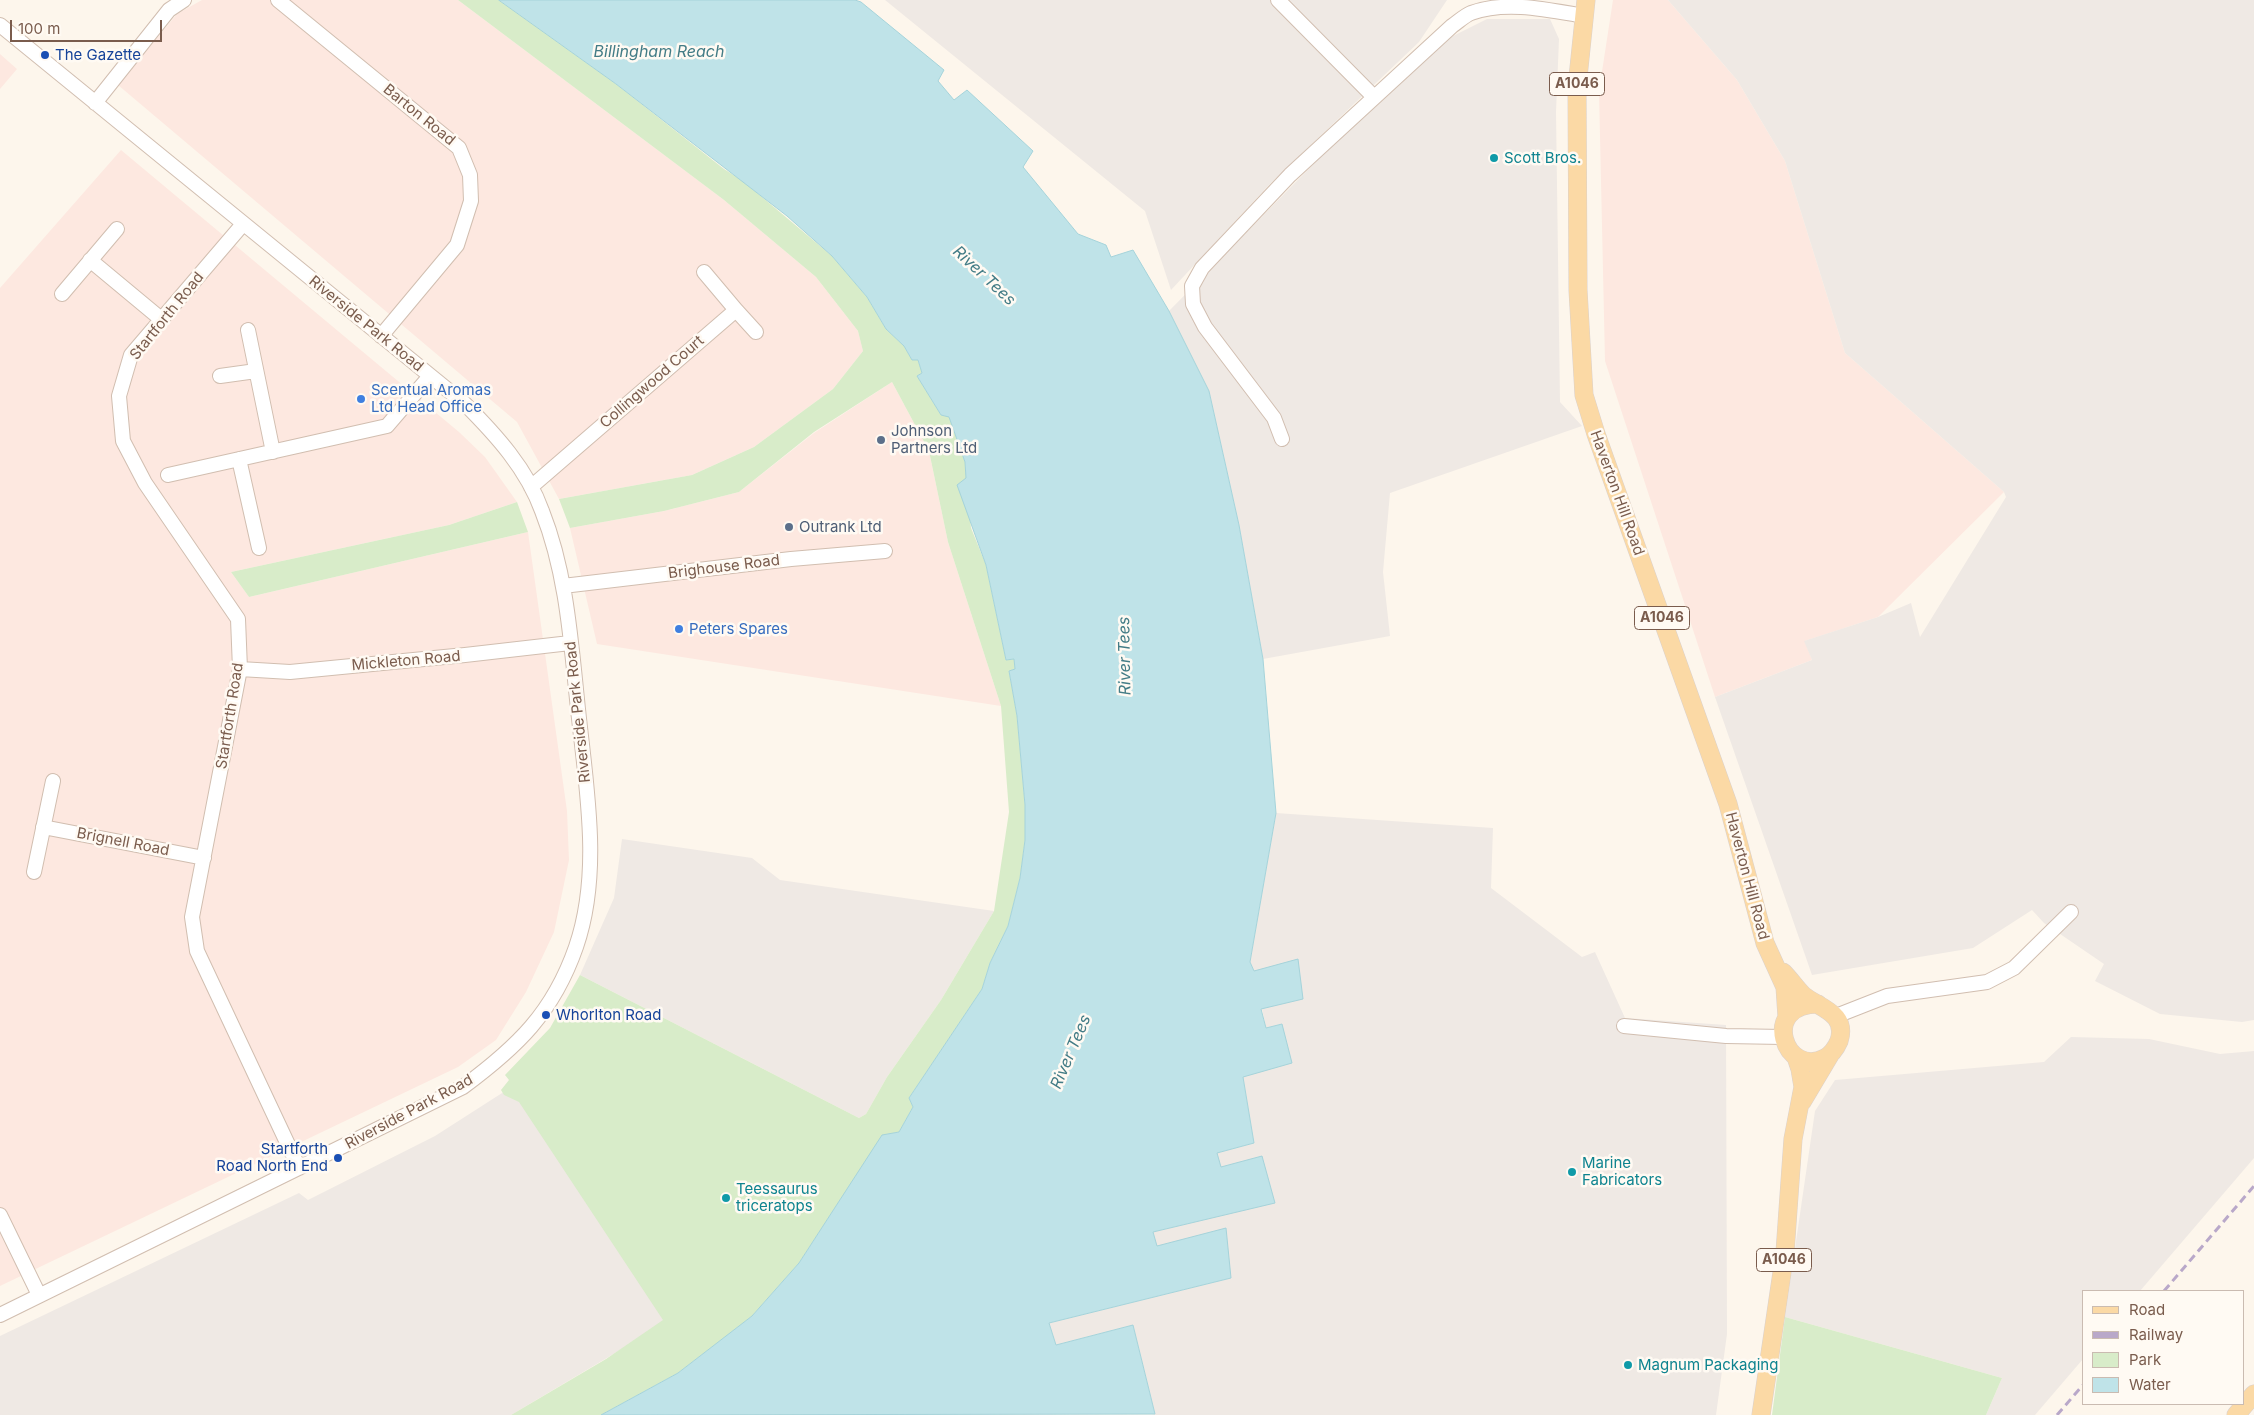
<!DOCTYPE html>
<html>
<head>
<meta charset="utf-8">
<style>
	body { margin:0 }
	#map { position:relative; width:2254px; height:1415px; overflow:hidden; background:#fdf6ec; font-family:Inter,sans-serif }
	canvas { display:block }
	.legend { position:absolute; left:2082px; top:1290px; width:162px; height:115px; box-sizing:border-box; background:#fffaf3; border:1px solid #cabbb1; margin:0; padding:6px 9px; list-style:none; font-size:15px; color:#7a5c4d }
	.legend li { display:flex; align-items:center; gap:10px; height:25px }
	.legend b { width:25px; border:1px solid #cabbb1 }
	.scale { position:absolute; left:10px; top:20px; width:152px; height:22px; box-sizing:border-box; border:2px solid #7a5c4d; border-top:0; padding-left:6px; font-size:15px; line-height:18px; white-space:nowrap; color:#7a5c4d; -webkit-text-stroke:4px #fffaf3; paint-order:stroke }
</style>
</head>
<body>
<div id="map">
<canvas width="2254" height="1415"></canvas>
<ul class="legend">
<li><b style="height:6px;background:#fbd9a5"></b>Road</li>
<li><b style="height:6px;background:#b9a8c9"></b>Railway</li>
<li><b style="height:14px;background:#d8ecc9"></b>Park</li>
<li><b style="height:14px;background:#bfe3e8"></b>Water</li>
</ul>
<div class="scale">100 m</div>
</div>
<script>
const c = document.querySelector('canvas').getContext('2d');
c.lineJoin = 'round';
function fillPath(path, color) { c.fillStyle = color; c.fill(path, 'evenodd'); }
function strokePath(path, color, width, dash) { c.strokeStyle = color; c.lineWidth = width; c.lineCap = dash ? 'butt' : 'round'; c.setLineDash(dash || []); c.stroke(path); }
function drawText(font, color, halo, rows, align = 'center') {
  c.font = font + ' Inter,sans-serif'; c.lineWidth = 5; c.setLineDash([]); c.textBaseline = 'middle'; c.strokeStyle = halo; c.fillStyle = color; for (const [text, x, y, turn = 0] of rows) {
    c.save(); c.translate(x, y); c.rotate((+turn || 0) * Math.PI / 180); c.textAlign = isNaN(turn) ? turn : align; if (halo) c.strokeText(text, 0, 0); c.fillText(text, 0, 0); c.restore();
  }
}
const commercial = new Path2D(`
	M202,0h256l266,200 92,77 42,54 5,20 -30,38 -79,58 -62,28 -133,24 -42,-77 -399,-337 59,-71z
	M1613,0h55l69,80 48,81 60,192 159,139 -126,125 -73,24 7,19 -97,37 -110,-336 -6,-270z
	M0,54l17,15 -17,20z
	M121,150l338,282 26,25 32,45 -68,23 -218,47 18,25 279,-65 39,279 2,49 -15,72 -28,60 -30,48 -38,27 -458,219v-998z
	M892,382l37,69 19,91 53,164 -404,-62 -27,-116 94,-17 75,-19 75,-59z`);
const industrial = new Path2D(`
	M885,0h562l-28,42 -149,142 -99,106 -26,-79z
	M1668,0h586v1020l-12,2 -82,-8 -65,-33 9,-17 -60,-41 -12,-13 -59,38 -161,27 -97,-278 97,-37 -8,-19 74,-24 33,-14 9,34 86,-140 -2,-5 -159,-139 -60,-192 -48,-81z
	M1487,19h63l9,20 -3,73 4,290 22,24 -192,67 -7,79 7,64 -127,23 -24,-134 -30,-134 -40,-80 178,-181 96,-89z
	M1276,813l217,15 -2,60 91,69 13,-5 30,66 101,7 1,309 -11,81h-564l3,-1 -22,-89 -77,20 -7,-22 182,-45 -75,-32 -3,-14 122,-30 -55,-35 -3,-14 37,-10 -11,-66 39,-53 -16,4 -12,-57 -4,-9z
	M622,839l130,19 28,22 214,31 -53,89 -54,77 -21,37 -7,4 -279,-143 34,-77z
	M2071,1037l78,2 71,15 34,-3v107l-114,133h-57v68l-48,56h-49l16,-37 -217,-61 30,-206 20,-31 209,-18z
	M513,1086l156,235 -158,94h-511v-79l299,-143 9,7 127,-64z`);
const green = new Path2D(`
	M458,0h41l117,84 108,85 19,12 89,75 35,41 19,32 18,17 8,14h6l4,13 -5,3 24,39 8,1 16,46 6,66 15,37 20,95 8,-1 1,10 -6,2 8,45 8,89v35l-5,38 -12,48 -18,37 -8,26 -73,109 4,9 -14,25 -17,4 -83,127 -47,53 -24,19 -50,38 -77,42h-90l95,-56 57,-39 -144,-218 -15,-7 -3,-5 8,-10 -4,-5 45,-47 30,-53 279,143 7,-4 21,-37 54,-77 53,-89 15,-99 -8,-106 -53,-164 -19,-91 -37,-69 -78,50 -75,60 -75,19 -94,17 -11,-29 133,-24 62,-28 79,-58 30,-38 -5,-20 -42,-54 -92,-77z
	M517,502l11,30 -279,65 -18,-25 218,-47z
	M1785,1317l217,61 -16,37h-214z`);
const water = new Path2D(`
	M499,0h356l6,2 83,68 -6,11 16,19 13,-10 66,61 -10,16 55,67 28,11 5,12 22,-7 36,61 40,80 30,134 24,134 13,154 -26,149 4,9 44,-12 5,40 -42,10 5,19 16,-4 10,39 -49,14 11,66 -37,10 4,14 41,-11 13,47 -122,29 4,14 69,-18 5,50 -182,45 7,22 77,-20 22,89 -554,1 77,-42 74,-57 47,-53 83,-128 17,-3 14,-25 -4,-9 73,-109 8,-26 18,-37 12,-48 5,-38v-35l-8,-89 -8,-45 6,-2 -1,-10 -8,1 -20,-95 -29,-80 9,-7 -1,-16 -16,-45 -8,-2 -24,-39 5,-3 -4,-13h-6l-8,-14 -18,-17 -19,-32 -35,-41 -45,-40 -171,-132z`);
const minor = new Path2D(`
	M278,0l181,148 11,27 1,26 -14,44 -76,91
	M1278,0l96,97
	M0,25l465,379c31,31 62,65 77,107 25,63 29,132 36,198 8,78 24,163 -2,238 -23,66 -59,100 -113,140l-463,228
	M95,103l74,-93 15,-10
	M243,224l-112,131 -12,41 4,45 22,42 93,136 2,50 -48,248 5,34 102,217
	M90,260l71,59
	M62,294l55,-65
	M736,310l20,22
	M248,330l25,122
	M220,376l36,-5
	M1282,439l-8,-21 -69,-91 -12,-23 -1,-18 10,-18 88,-93 162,-149c6,-4 12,-10 19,-13 35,-13 78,-3 113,3
	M239,459l20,89
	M168,475l219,-49 43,-50
	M531,487l205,-177 -32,-38
	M563,586l228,-27 94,-8
	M240,669l50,3 175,-17 105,-12
	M43,827l161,31
	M34,872l19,-91
	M1836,1016l51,-20 100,-14 27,-14 57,-56
	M1624,1026l102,10 57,1
	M0,1215l39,80`);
const major = new Path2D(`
	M1586,0l-9,87 1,203 6,105 12,39 132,370 37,139 20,44 2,30
	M1783,972c7,7 13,16 20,23 16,13 45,18 36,46 -3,7 -7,13 -14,17 -40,21 -66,-54 -7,-54
	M1802,1102l28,-47
	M1761,1415l24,-163 8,-113 10,-52 -3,-18 -4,-12
	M2236,1415l18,-21`);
const rail = new Path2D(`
	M2164,1291l90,-105
	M2057,1415l26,-30`);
const markers = [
	[45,55,5,"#1a4fb4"],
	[1494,158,5,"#0f9aa8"],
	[361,399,5,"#3f7fe0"],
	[881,440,5,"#5c6f8a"],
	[789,527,5,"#5c6f8a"],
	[679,629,5,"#3f7fe0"],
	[546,1015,5,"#1a4fb4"],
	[338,1158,5,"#1a4fb4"],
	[1572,1172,5,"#0f9aa8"],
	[726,1198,5,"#0f9aa8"],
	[1628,1365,5,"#0f9aa8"]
];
const shields = [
	[1577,84,55],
	[1662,618,55],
	[1784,1260,55]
];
const shieldNames = [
	["A1046",1577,84],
	["A1046",1662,618],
	["A1046",1784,1260]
];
const transitNames = [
	["The Gazette",55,55],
	["Whorlton Road",556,1015],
	["Startforth",328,1149,"right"],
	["Road North End",328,1166,"right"]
];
const streetNames = [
	["Barton Road",419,115,39],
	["Startforth Road",167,316,-51],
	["Riverside Park Road",366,324,39],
	["Collingwood Court",652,382,-41],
	["Haverton Hill Road",1617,493,70],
	["Brighouse Road",724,567,-7],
	["Mickleton Road",406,661,-5],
	["Riverside Park Road",578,712,-96],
	["Startforth Road",230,716,-81],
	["Brignell Road",123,842,11],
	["Haverton Hill Road",1747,876,75],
	["Riverside Park Road",409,1112,-28]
];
const cultureNames = [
	["Scott Bros.",1504,158],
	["Marine",1582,1163],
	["Fabricators",1582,1180],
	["Teessaurus",736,1189],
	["triceratops",736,1206],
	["Magnum Packaging",1638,1365]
];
const shopNames = [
	["Scentual Aromas",371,390],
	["Ltd Head Office",371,407],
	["Peters Spares",689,629]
];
const serviceNames = [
	["Johnson",891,431],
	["Partners Ltd",891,448],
	["Outrank Ltd",799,527]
];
const waterNames = [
	["Billingham Reach",659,52],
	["River Tees",984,276,43],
	["River Tees",1125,656,-91],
	["River Tees",1071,1052,-67]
];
fillPath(commercial, '#fde8e0');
fillPath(industrial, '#efe9e4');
fillPath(green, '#d8ecc9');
fillPath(water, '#bfe3e8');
strokePath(water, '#a5d3da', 1);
strokePath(minor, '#d1beb0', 16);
strokePath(major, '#dad1cd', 19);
strokePath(minor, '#fff', 14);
strokePath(major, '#fbd9a5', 18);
strokePath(rail, '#b9a8c9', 3, [8, 5]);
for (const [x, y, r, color] of markers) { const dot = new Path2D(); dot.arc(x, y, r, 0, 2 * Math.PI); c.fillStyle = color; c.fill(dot); strokePath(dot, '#fffaf3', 2); }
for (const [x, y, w] of shields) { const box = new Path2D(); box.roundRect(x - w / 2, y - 11.5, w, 23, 4); c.fillStyle = '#fffaf3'; c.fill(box); strokePath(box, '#7a5c4d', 1); }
drawText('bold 14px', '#7a5c4d', null, shieldNames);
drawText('15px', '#164399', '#fffaf3', transitNames, 'left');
drawText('15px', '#7a5c4d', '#fffaf3', streetNames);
drawText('15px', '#0d838f', '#fffaf3', cultureNames, 'left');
drawText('15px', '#366cbe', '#fffaf3', shopNames, 'left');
drawText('15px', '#4e5e75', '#fffaf3', serviceNames, 'left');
drawText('italic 16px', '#437c86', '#fffaf3', waterNames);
</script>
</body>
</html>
